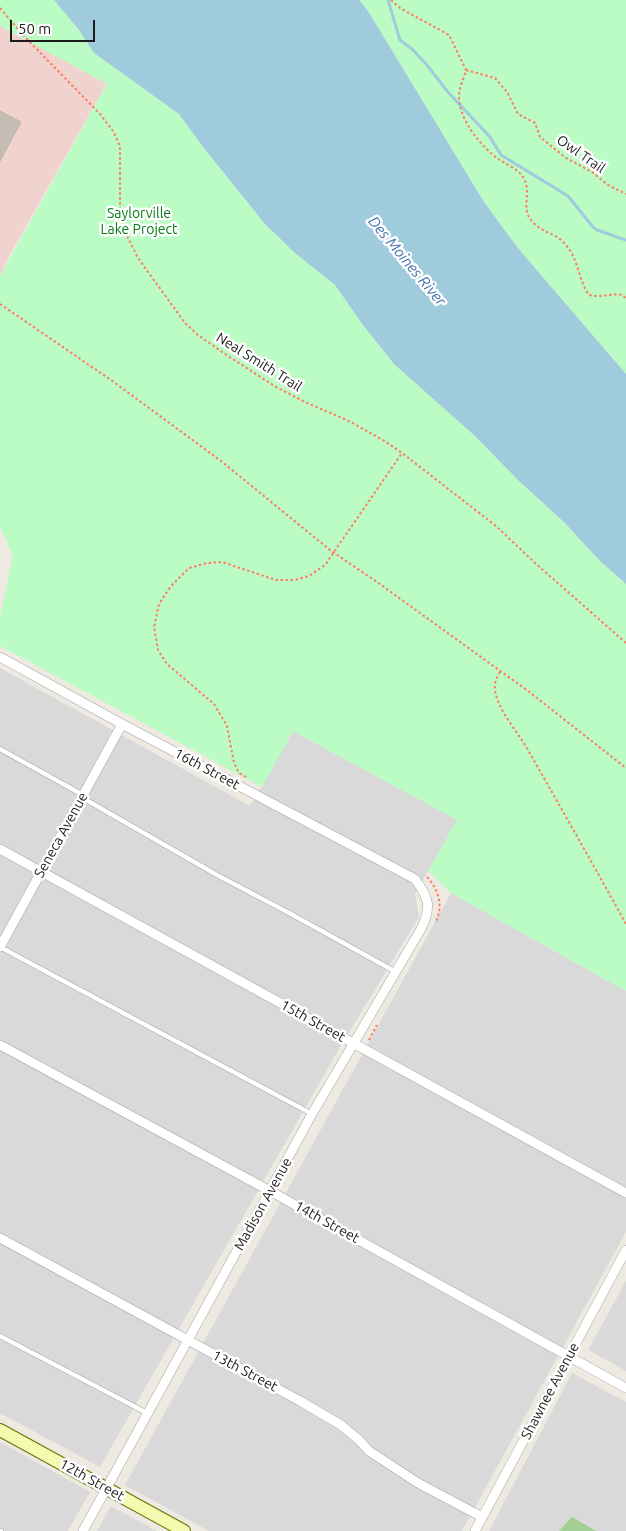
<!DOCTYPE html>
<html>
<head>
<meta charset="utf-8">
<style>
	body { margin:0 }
	#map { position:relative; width:626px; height:1531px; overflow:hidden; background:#eeeae1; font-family:Ubuntu,sans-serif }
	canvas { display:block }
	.scale { position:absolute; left:10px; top:20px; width:85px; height:22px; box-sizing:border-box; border:2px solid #1c1c1c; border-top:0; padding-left:6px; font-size:15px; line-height:18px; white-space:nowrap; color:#1c1c1c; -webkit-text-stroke:4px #fff; paint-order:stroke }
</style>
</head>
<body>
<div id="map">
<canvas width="626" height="1531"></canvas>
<div class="scale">50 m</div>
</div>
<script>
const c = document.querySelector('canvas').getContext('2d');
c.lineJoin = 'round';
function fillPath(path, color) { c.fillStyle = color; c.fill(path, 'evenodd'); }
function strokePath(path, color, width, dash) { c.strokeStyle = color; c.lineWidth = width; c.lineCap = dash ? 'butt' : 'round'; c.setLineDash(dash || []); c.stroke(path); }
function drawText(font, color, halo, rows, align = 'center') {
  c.font = font + ' Ubuntu,sans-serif'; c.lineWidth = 5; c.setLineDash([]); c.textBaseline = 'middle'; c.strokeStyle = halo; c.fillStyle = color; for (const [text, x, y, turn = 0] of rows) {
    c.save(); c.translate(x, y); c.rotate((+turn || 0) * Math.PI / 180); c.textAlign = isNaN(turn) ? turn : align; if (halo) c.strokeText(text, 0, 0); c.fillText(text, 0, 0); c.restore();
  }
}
const residential = new Path2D(`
	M0,668l250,138 43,-75 165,89 -43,74 4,23 -79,130 -240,420 -100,-54z
	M451,893l175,98v241l-164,299h-253l-84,-46z
	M626,1281v90l-38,-21z
	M572,1373l54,29v129h-137z
	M0,1442l90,50 -22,39h-68z
	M111,1506l46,25h-60z`);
const commercial = new Path2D(`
	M0,26l107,57 -99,175 -8,18z`);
const forest = new Path2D(`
	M572,1517l24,14h-37z`);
const park = new Path2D(`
	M0,0h54l25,30 15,23 85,61 24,33 62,77 30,29 40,32 28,40 31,39 81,72 43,44 47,43 34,37 27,24v407l-175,-98 -23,-22 29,-51 -164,-89 -31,56 -262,-141v-29l13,-61 -13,-30v-250l107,-192 -107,-58z
	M359,0h267v374l-109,-127 -33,-45 -116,-191z`);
const water = new Path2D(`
	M54,0h305l9,11 116,191 33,45 109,127v210l-27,-24 -34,-37 -47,-43 -43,-44 -81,-72 -31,-39 -28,-40 -40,-32 -30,-29 -62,-77 -24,-33 -85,-61 -15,-23z`);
const stream = new Path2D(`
	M388,0l12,40 12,9 15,16 20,26 43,46 11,18 67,41 25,31 4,3 29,10`);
const building = new Path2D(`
	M0,111l21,11 -21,39z`);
const path = new Path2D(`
	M391,0l9,8 49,27 17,35c-2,8 -7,18 -7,26 0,24 21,49 39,63 8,5 20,10 25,18 9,14 -1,28 6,40 11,17 25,14 36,27 14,15 13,36 24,51 13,3 22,-2 34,0l3,4
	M0,8l22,26 78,80 13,17 7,15v64l5,22 13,26 47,65 13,12 27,19 51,33 31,16 40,17 36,20 19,13 94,73 39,37 91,80
	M466,70l29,8 12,14 11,22 17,9 5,14 26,21 26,14 16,13 18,9
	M0,304l111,76 110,81 109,89 47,32 151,109 98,77
	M500,672c-3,5 -6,11 -5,17 2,21 23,43 33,61 33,58 66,116 98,174
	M246,777l-7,-4 -5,-10 -7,-37 -13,-22 -47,-40 -9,-14 -4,-23 5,-23 12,-18 18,-18 18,-5 15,-1 54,18h18l15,-4 16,-11 77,-112
	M427,877c12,13 17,30 8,46
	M369,1040l8,-15`);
const service = new Path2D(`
	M0,749l83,46 5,6 129,74 74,39 105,58
	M0,947l312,167
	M0,1336l147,77
	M0,1531h1`);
const minor = new Path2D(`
	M0,657l122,67 293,155c14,19 17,28 6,50l-109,185 -229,417
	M0,849l626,344
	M0,947l122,-223
	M0,1045l270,146 356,197
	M0,1238l300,163 41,24 18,15 10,11 49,32 64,34
	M475,1531l151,-281`);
const secondary = new Path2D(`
	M0,1430l184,101`);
const streetNames = [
	["Owl Trail",581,154,35],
	["Neal Smith Trail",259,362,32],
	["16th Street",207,769,28],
	["Seneca Avenue",61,835,-61],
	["15th Street",313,1021,29],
	["Madison Avenue",263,1204,-61],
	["14th Street",327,1222,29],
	["13th Street",245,1371,28],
	["Shawnee Avenue",550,1391,-62],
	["12th Street",92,1480,29]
];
const parkNames = [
	["Saylorville",139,213],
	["Lake Project",139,229]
];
const waterNames = [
	["Des Moines River",407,261,50]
];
fillPath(residential, '#dad9d9');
fillPath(commercial, '#f0d2cf');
fillPath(forest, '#a1cf94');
fillPath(park, '#bbfbc4');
fillPath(water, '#9fcbdd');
strokePath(stream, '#9fcbdd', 3);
fillPath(building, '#c5bdb4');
strokePath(building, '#c0b1a3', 1);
strokePath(service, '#a3a3a3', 5.5);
strokePath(minor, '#a3a3a3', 10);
strokePath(secondary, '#607401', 14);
strokePath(path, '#fe7c61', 2, [2.5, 2.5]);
strokePath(service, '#fff', 4.5);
strokePath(minor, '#fff', 9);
strokePath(secondary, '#f3fbb1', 12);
drawText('14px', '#1c1c1c', '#fff', streetNames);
drawText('14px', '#087c19', '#fff', parkNames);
drawText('italic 15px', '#4673ae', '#fff', waterNames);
</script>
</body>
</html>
